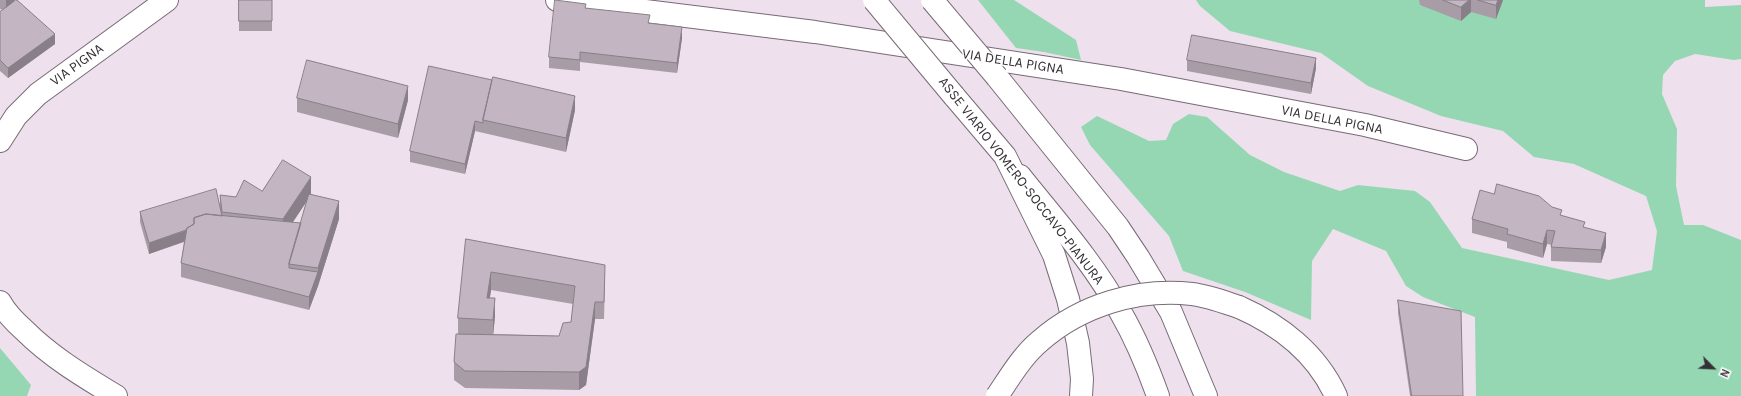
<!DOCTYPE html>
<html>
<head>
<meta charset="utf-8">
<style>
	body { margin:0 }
	#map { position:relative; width:1741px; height:396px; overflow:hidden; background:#eee0ed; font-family:Karla,sans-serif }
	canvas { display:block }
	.north { position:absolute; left:1693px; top:348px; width:40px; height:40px; -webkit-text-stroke:3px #fff; paint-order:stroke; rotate:114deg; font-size:11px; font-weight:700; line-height:16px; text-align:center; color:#353035 }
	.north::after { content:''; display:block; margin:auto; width:14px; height:18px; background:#353035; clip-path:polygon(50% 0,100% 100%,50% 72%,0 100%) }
</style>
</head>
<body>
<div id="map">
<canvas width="1741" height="396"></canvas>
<div class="north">N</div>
</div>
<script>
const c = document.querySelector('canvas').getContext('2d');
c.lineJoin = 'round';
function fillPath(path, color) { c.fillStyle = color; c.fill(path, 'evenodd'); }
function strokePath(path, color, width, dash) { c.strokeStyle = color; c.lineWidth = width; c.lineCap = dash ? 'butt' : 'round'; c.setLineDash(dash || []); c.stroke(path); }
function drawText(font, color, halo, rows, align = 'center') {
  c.font = font + ' Karla,sans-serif'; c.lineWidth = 3; c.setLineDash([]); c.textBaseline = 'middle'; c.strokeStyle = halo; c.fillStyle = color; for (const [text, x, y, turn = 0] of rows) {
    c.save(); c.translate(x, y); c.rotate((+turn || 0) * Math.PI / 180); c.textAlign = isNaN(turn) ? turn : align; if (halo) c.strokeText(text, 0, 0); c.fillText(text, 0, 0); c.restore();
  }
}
const green = new Path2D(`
	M978,0h36l62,40 5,20 -37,-8 -28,-4z
	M1196,0h509v7l36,-2v54l-7,1 -39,-6 -20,7 -12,14 -1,19 15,35 -1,57 8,39h19l38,15v156h-265l-1,-79 -52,-20 -17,-11 -20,-35 -53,-22 -21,32 -1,59 -66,-28 -62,-21 -14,-35 -79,-91 -9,-18 16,-11 52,25 17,-1 7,-16 16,-10 18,3 43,38 34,17 56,19 18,-6 57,6 15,11 32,46 147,32 43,-10 5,-39 -11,-35 -72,-32 -40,-7 -31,-26 -62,-15 -73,-30 -47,-33 -91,-22 -30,-25z
	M0,348l31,37 -4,11h-27z`);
const minor = new Path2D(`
	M557,0l258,32 306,47 244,46 101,24
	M1020,176c35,44 74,87 101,137 15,26 27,55 37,83`);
const major = new Path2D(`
	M0,141l16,-25 22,-22 129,-94
	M0,302c6,11 15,20 24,28 27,27 59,46 92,66`);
const highway = new Path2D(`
	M997,77l121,150 20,30 33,55 35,84
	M954,96l51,60 49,99 14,44 10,44 4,36 -1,17
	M1239,307c41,18 78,47 97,89`);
const highwayBridge = new Path2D(`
	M874,0l80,96
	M932,0l65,77
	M997,396c13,-19 25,-40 43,-55 41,-36 98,-53 152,-47 16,2 32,8 47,13`);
const wall = new Path2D(`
	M0,0h15l-2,2 42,42 -47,34 -8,-7v-59l3,-2 -3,-1z
	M239,0h33v31h-33z
	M1419,0h84l-7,19 -25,-7 -10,9 -41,-16z
	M586,8l64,16 32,14 -5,35 -97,-11v9l-31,-3v-11z
	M1187,60l129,8 -5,26 -124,-23z
	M429,66l146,44 -9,42 -91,-21 -10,43 -55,-12v-11z
	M297,98l111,2 -10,38 -101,-26z
	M262,191l49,3 28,25 -21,67 -9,24 -128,-33v-14l3,-21 -35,12 -9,-32v-10l80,-6v-11l16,2zM307,200l-6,23h-9z
	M1562,216l23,12 21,19 -5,16 -50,-2v-14l1,-2 -5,-1 -4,14 -36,-10v-6l-35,-9v-14z
	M466,239l139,43 -1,37h-9l-9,66 -7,5 -114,-2 -11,-8v-18l4,-28v-16zM491,290l82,14 -2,18 -12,14 -66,-2 2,-18 -5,-18z
	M1398,300l65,96h-53l-12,-83z`);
const shadedWall = new Path2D(`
	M6,0h9l-9,11z
	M1469,0h2v12l-10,9v-14z
	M1498,0h5l-7,19v-14z
	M682,27v11l-5,35v-10z
	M55,34v10l-47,34v-10z
	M1316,58v10l-5,26v-11z
	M408,86v14l-10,38v-14z
	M575,96v14l-9,42v-14z
	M475,121v10l-10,43v-10z
	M311,177v18l-28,42v-18z
	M339,201v18l-21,67 -9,24v-13l9,-25v-4z
	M194,228v10l-45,16v-11z
	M1547,230v14l-4,14v-14z
	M1606,233v14l-5,16v-13z
	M491,272v18l-4,25v-17z
	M495,298v18l-2,21v-17z
	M595,302v17l-9,66 -7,5v-18z`);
const building = new Path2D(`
	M16,0h1l38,34 -47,34 -8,-8v-48z
	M239,0h33v21h-33z
	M555,0l31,4 -1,4 65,7 -2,8 34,4 -5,36 -97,-11v8l-31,-3z
	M1443,0h26l-8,7z
	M1478,0h20l-2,5z
	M1192,35l124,23 -5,25 -124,-23z
	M307,60l101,26 -10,38 -101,-26z
	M429,66l63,14 -9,40v3l-8,-2 -10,43 -55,-13z
	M493,77l82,19 -9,42 -83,-18z
	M283,160l28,17 -28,42 -61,-7 -2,-17 16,2 8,-17 18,11z
	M1497,184l42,12 13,11 10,3 -2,5 25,7 -2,5 23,6 -5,17 -50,-3 4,-16 -8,-1 -4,14 -36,-10 1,-5 -36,-10 8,-29 14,4z
	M216,189l6,27 -16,-2 -12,4v6l-7,4 -1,2 -37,13 -9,-31z
	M309,194l30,7 -21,67 -29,-4z
	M206,214l95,9 -12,41v4l29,4 -9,25 -128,-34 6,-35 7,-4v-6z
	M466,239l139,26 -1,37h-9l-9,65 -7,5 -114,-1 -11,-9 2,-28 103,2 4,-13 8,-1 4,-36 -84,-14 -4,26h8l-2,22 -35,-2z
	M1398,300l63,11 2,85h-51z`);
const streetNames = [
	["VIA DELLA PIGNA",1013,62,9],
	["VIA PIGNA",77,65,-36],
	["VIA DELLA PIGNA",1332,120,11],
	["ASSE VIARIO VOMERO-SOCCAVO-PIANURA",1021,181,52]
];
fillPath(green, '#95d7b3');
strokePath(minor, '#776b76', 24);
strokePath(major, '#776b76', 24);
strokePath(highway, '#776b76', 24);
strokePath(minor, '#fff', 22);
strokePath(major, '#fff', 22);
strokePath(highway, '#fff', 22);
strokePath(highwayBridge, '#776b76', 24, []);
strokePath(highwayBridge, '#fff', 22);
fillPath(wall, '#a89da7');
fillPath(shadedWall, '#887f88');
fillPath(building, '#c3b6c2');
strokePath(building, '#887f88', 1);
drawText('14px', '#353035', '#fff', streetNames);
</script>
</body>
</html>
